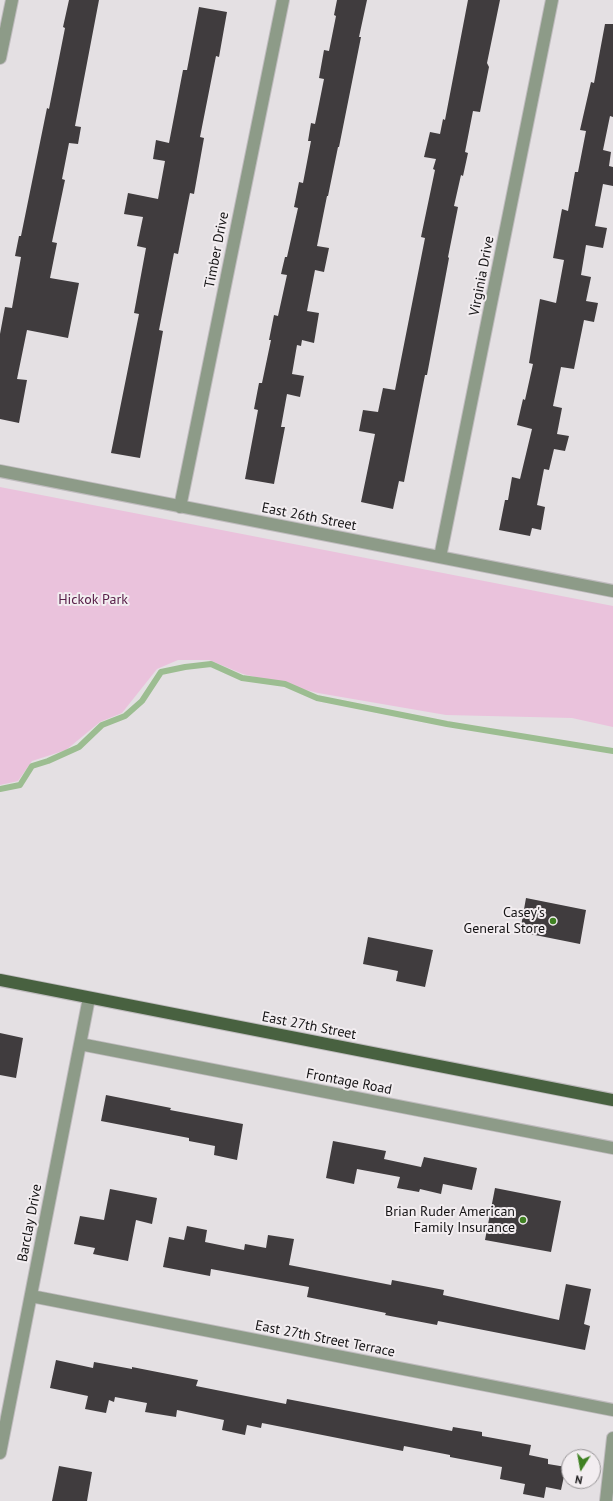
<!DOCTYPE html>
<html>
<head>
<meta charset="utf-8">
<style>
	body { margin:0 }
	#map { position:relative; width:613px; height:1501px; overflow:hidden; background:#e4e0e3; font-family:"PT Sans",sans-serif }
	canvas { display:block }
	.north { position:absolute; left:561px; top:1449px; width:40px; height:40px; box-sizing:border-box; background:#f2edf0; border:1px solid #999698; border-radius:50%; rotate:191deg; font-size:11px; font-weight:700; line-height:16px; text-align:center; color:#141314 }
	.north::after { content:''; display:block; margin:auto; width:14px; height:18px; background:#3f8122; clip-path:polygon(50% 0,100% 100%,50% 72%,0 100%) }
</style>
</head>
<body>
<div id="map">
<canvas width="613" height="1501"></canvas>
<div class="north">N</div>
</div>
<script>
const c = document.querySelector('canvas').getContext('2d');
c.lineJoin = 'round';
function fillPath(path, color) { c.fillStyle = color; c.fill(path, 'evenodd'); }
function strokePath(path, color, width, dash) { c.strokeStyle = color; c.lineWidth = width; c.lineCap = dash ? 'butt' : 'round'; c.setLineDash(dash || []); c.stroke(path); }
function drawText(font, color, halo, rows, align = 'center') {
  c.font = font + ' "PT Sans",sans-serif'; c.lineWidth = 4; c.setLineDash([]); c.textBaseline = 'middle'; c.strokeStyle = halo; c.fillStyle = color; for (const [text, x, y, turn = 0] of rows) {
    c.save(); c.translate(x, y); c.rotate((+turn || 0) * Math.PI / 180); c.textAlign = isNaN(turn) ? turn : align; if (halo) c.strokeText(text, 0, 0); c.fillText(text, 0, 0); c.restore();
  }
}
const green = new Path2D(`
	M0,487l613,119v121l-41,-9 -126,-3 -128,-22 -75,-19 -34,-14h-31l-21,9 -35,44 -22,9 -34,28 -34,11 -14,20 -18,4z`);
const stream = new Path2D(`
	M0,789l20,-4 12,-19 16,-5 31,-14 23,-22 23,-9 17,-15 19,-29 24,-5 26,-3 31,14 43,6 32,14 130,26 166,27`);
const building = new Path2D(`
	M69,0h30l-24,126 6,1 -3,17 -9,-1 -7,36 3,1 -13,62 5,1 -7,35 29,5 -11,55 -41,-8 -10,49 10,1 -8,43 -19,-4v-85l5,-27 7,1 9,-51 -6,-1 4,-20h2l26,-128 2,1 16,-81 -2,-1z
	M337,0h30l-8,37h2l-22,110h-1l-10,49h-1l-10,50 12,2 -5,24 -9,-2 -8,41 12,2 -5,30 -12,-3 -1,6 -4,-1 -5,29 12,2 -4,21 -13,-3 -6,33h4l-11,57 -29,-5 13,-69 -4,-1 5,-26h3l9,-43h-2l5,-25 4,1 9,-41 -6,-1 4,-17h2l11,-49 -4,-1 5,-25 4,1 8,-42h-3l3,-18 4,1 9,-45 -5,-1 5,-28 5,1 7,-35 -2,-1z
	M468,0h32l-13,63 2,4 -9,45 -7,-1 -8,41 3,1 -5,23 -2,-1 -7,31 4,1 -10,50 1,1 -22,117h-2l-21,107 -5,-1 -6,28 -32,-7 14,-68 -16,-3 4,-21 15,2 5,-24 12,2 30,-152 -4,-1 14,-67 -2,-1 3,-10 -12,-2 6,-25 10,2 3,-15 2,1z
	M199,7l28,5 -8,45 -3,-1 -16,81 4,1 -10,56 -4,-1 -12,61 -4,-1 -15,77 4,1 -23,127 -29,-5 28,-139 -5,-1 12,-65 -9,-2 6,-29 -19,-3 4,-21 30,6 7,-38 -12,-2 3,-19 13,3 14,-73h4z
	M605,24h8v93l-3,-1 -7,34 8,2 -2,14 4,1v19l-10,-2 -8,42 12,2 -4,20 -17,-3 -5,30 10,2 -5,24 12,2 -4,19 -10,-2 -10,49 -13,-2 -8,39 9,2 -5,26 12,2 -4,15 -11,-2 -5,21 -5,-1 -7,36 8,2 -4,23 -9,-2 -2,8 -31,-6 6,-30h3l4,-23 8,2 12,-50 -15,-4 6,-26 2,1 8,-36 -4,-1 11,-64 16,4 8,-43 -11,-2 9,-49 6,2 7,-39h3l8,-41 -6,-1 11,-48 3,1z
	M526,898l60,12 -6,34 -60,-12z
	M368,937l65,13 -8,37 -29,-6 2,-10 -35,-7z
	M0,1033l23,5 -7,40 -16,-3z
	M106,1095l65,13 -1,2 73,14 -6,36 -23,-5 1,-9 -26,-5v-3l-88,-17z
	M333,1141l53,10 -2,8 37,8 3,-10 53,11 -5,22 -29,-6 -2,10 -21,-5 -1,3 -22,-4 3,-11 -43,-8 -3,15 -28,-6z
	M495,1188l66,13 -10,51 -66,-12z
	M110,1189l47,9 -5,26 -16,-4 -8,41 -35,-7 2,-6 -21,-4 6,-28 24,4z
	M187,1226l20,4 -2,12 39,8 1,-6 21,4 2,-13 26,4 -5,26 102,20 1,-5 52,10 -1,5 116,25 7,-36 25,5 -7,35 6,2 -5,24 -147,-29 -1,4 -52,-10 1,-2 -79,-16 2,-10 -98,-18 -1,7 -47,-9 6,-30 15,3z
	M56,1360l37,8 1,-6 38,7v-2l66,13 -2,6 90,18 1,-5 165,32 1,-4 29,5v4l49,9 -2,10 19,4v5l18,3 -5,23 -15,-3 -2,11 -21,-4 2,-10 -25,-5 2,-12 -52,-10v-2l-46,-9 -1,5 -141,-28 -1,5 -14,-3 -2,10 -23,-5 2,-10 -47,-10 -1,7 -31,-5 2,-9 -32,-6 -1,5 -5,-2 -3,13 -21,-4 3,-13 -38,-8z
	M59,1466l33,6 -5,29h-35z`);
const minor = new Path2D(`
	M0,58l12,-58
	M0,471l613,120
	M180,507l103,-507
	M440,557l112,-557
	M80,1044l533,104
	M31,1296l582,114
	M0,1453l89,-455
	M606,1501l7,-63`);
const major = new Path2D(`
	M0,980l613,120`);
const markers = [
	[553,921,4,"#3f8122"],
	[523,1220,4,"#3f8122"]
];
const streetNames = [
	["Timber Drive",217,250,-79],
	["Virginia Drive",482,276,-79],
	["East 26th Street",309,517,11],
	["East 27th Street",309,1026,11],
	["Frontage Road",349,1082,11],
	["Barclay Drive",30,1223,-79],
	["East 27th Street Terrace",325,1339,11]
];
const parkNames = [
	["Hickok Park",93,600]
];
const poiNames = [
	["Casey's",545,913],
	["General Store",545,929],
	["Brian Ruder American",515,1212],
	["Family Insurance",515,1228]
];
fillPath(green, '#eac2dc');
strokePath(stream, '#9cbd91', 6);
fillPath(building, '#403c3e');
strokePath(minor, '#bfbbbe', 14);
strokePath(major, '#bfbbbe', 14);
strokePath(minor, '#8d9b88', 12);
strokePath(major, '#486140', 12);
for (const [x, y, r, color] of markers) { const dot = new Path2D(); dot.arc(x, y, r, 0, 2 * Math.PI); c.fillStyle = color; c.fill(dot); strokePath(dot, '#f2edf0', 1.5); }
drawText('14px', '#141314', '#f2edf0', streetNames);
drawText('14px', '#59204a', '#f2edf0', parkNames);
drawText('14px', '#141314', '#f2edf0', poiNames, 'right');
</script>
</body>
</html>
